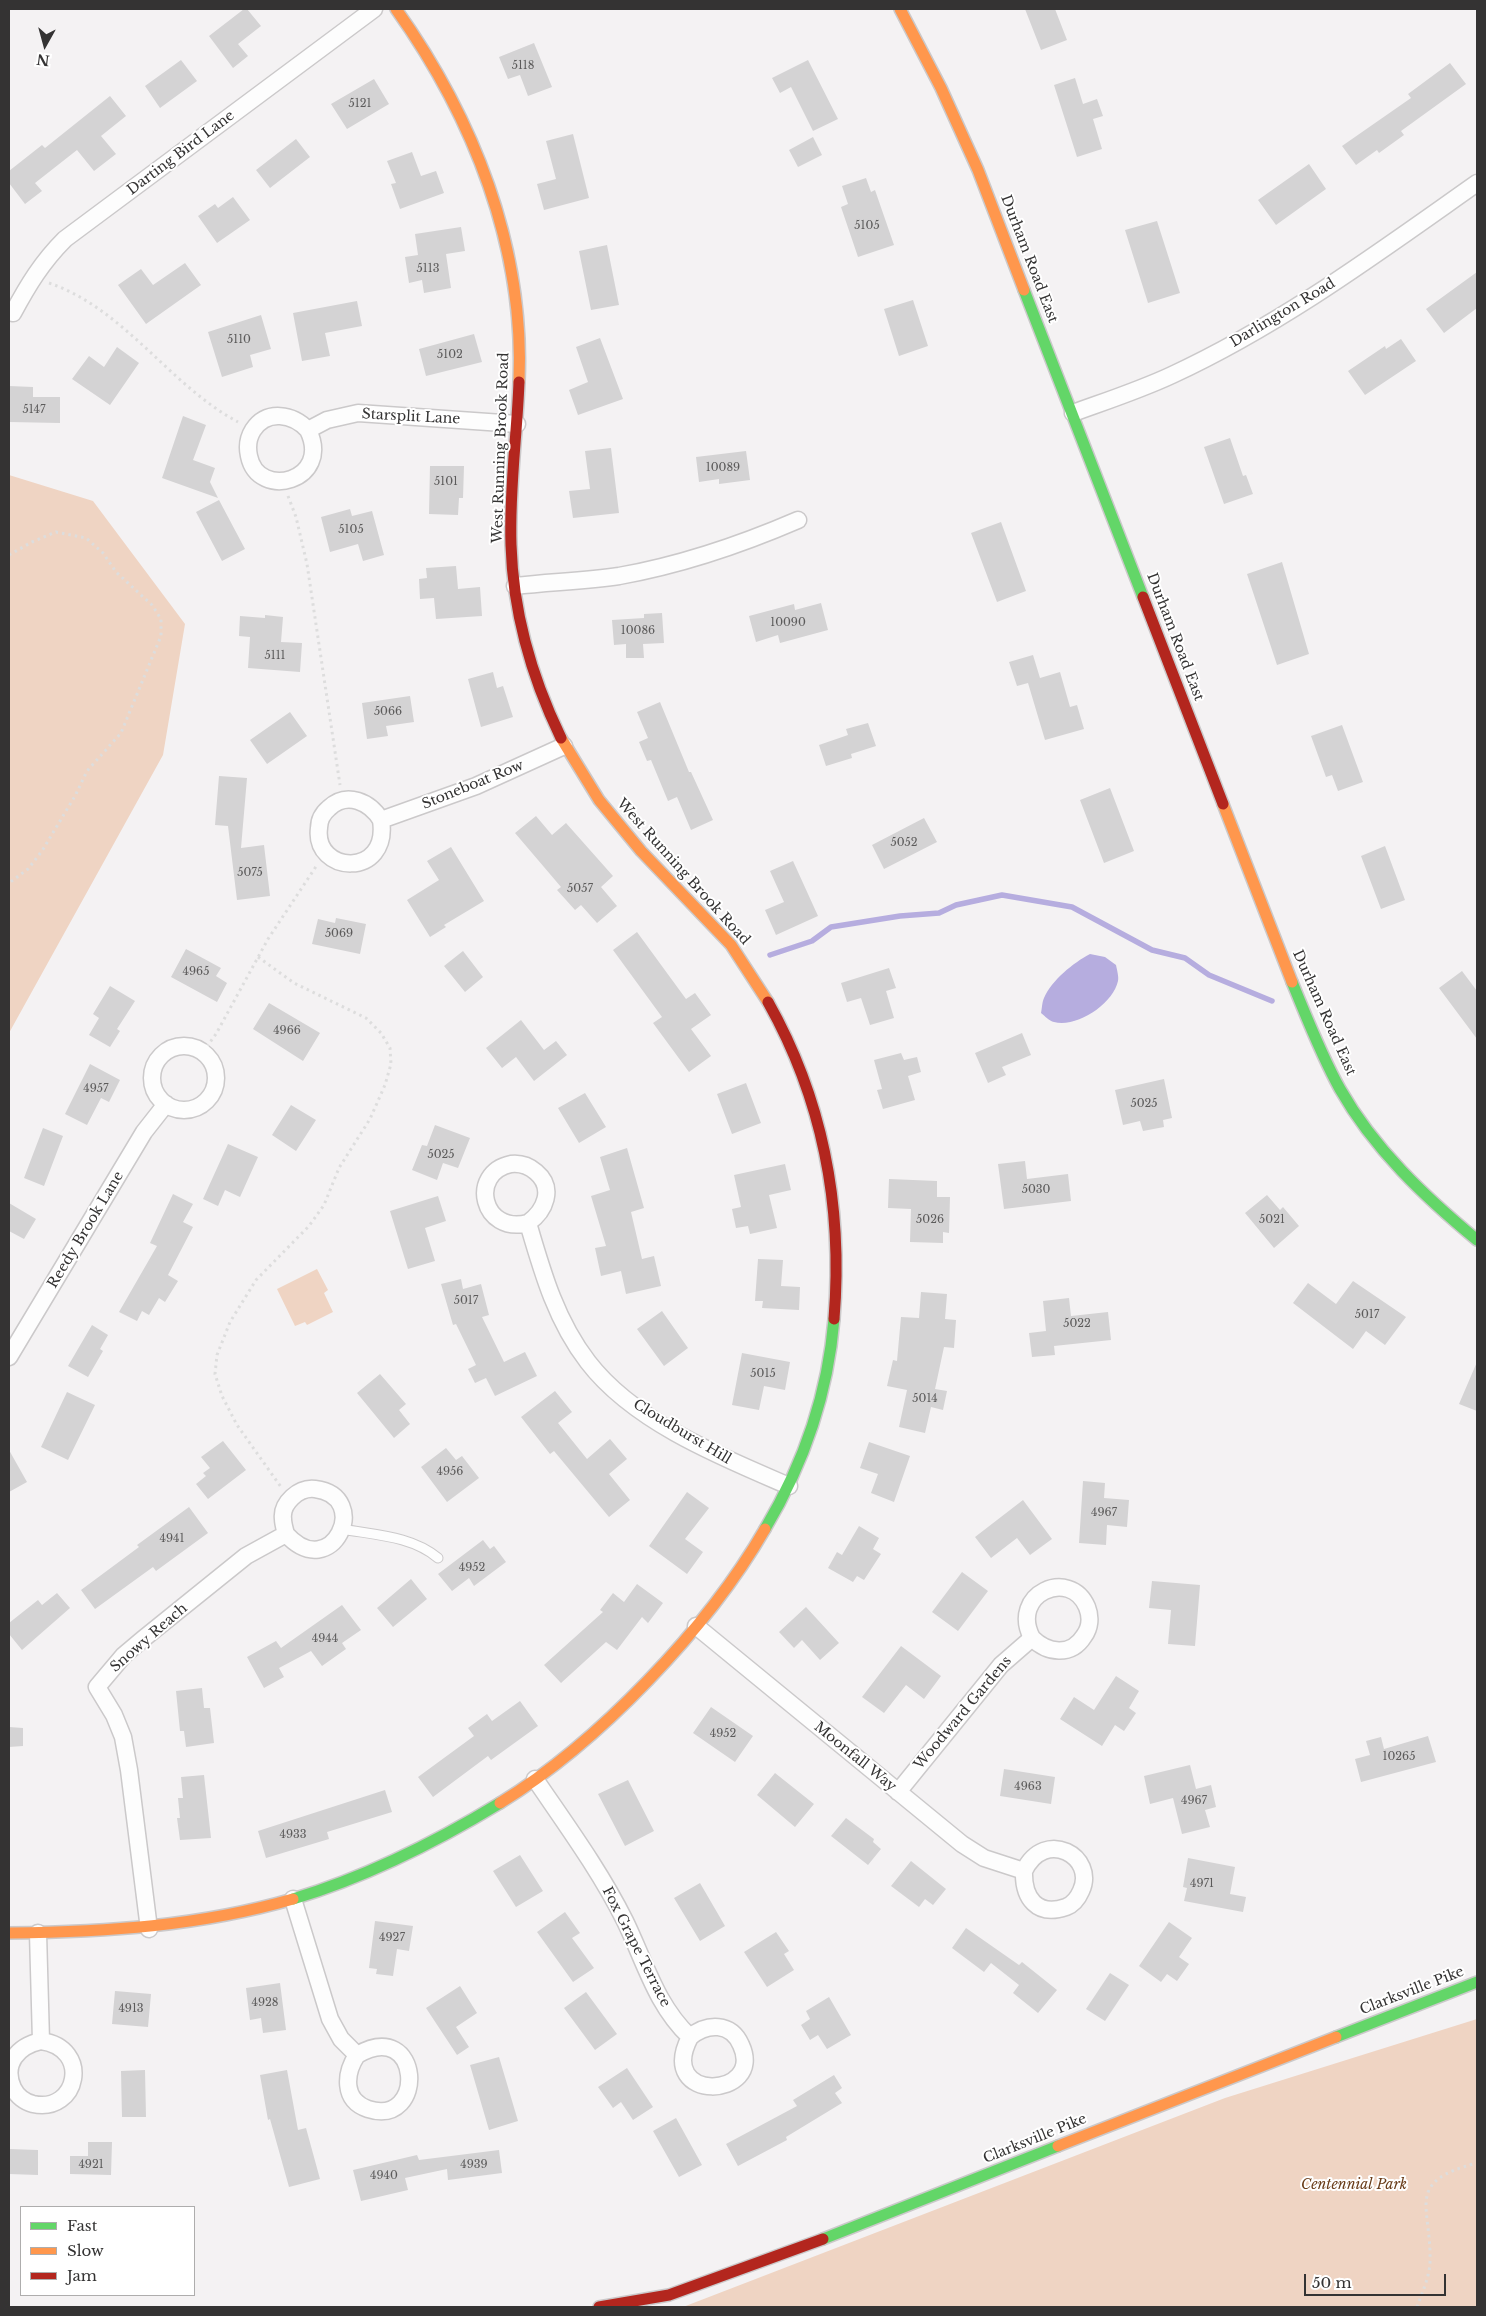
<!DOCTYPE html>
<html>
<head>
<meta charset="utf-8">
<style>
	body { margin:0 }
	#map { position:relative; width:1486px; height:2316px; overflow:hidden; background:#f4f2f3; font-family:"Libre Baskerville",serif }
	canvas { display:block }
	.frame { position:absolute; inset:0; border:10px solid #343333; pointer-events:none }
	.legend { position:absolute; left:20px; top:2206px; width:175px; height:90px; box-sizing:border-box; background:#fff; border:1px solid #aeadad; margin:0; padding:6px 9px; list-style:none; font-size:15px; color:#343333 }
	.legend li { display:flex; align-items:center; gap:10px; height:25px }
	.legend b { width:25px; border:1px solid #aeadad }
	.north { position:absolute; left:20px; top:20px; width:50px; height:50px; -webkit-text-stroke:4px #fff; paint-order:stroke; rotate:187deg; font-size:14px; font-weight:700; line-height:20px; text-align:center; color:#343333 }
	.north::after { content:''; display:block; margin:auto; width:18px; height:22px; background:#343333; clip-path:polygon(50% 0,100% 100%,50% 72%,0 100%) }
	.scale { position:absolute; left:1304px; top:2274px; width:142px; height:22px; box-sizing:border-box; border:2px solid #343333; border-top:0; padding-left:6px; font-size:15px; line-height:18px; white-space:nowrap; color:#343333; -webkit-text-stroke:4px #fff; paint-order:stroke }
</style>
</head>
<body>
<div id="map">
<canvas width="1486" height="2316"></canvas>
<div class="frame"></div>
<ul class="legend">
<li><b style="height:6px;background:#63d668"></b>Fast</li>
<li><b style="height:6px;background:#ff974d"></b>Slow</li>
<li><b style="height:6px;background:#b3261e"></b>Jam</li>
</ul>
<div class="north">N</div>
<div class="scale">50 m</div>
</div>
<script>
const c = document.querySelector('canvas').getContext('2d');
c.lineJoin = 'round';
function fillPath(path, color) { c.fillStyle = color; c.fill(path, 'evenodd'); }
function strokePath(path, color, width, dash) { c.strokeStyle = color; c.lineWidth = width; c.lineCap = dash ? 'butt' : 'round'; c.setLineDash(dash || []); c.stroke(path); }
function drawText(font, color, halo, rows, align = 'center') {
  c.font = font + ' "Libre Baskerville",serif'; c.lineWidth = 4; c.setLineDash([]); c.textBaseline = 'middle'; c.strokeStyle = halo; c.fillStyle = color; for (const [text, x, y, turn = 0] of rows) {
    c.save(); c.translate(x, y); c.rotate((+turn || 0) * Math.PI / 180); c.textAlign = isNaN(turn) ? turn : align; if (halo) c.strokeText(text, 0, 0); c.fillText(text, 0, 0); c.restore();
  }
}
const green = new Path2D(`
	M9,475l84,26 92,123 -22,131 -154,278z
	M317,1269l11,21 -4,3 9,19 -26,13 -2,-3 -10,4 -18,-37z
	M1477,2019v288h-794l542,-209z`);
const water = new Path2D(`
	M1090,954l15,3 11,8c1,5 3,12 2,16 -5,23 -41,47 -64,41 -5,-1 -9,-6 -13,-9 1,-4 1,-11 3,-15 8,-18 29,-35 46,-44z`);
const stream = new Path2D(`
	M770,955l42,-14 19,-14 69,-11 39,-3 17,-8 46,-10 70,12 80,43 33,8 24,17 63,26`);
const building = new Path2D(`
	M244,9h3l14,17 -23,18 10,12 -15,12 -24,-32z
	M1025,9h30l12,31 -26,10z
	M534,43l18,44 -24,9 -8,-21 -12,4 -9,-22z
	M181,60l16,21 -37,27 -15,-22z
	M808,60l30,59 -25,12 -22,-44 -11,6 -8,-15z
	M1450,63l16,21 -65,47 3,4 -25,18 -2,-3 -21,15 -14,-19 69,-48 -3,-4z
	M1075,78l8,26 14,-5 6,17 -10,3 9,30 -25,8 -23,-72z
	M374,79l15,25 -42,25 -16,-25z
	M110,96l16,20 -25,20 15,18 -22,17 -17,-21 -42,33 7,8 -17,13 -16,-21v-12l33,-26 3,3z
	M573,134l16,64 -45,12 -7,-26 19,-5 -10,-38z
	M813,137l9,18 -24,12 -9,-17z
	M296,139l14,18 -40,31 -14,-18z
	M412,152l9,24 15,-5 8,22 -44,16 -9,-25 5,-1 -9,-22z
	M1309,164l17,25 -50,36 -18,-25z
	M866,178l5,14 4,-2 19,55 -36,12 -17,-50 7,-3 -6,-18z
	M233,197l17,23 -33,23 -19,-27 17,-12 3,4z
	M1157,221l23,72 -32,10 -23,-73z
	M461,227l4,24 -19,3 5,34 -27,5 -2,-13 -13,3 -4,-26 13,-2 -3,-21z
	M607,245l12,60 -28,5 -12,-59z
	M185,263l16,22 -55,39 -28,-39 23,-16 12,16z
	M1477,272v36l-33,25 -18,-24z
	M913,300l15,46 -29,10 -15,-47z
	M357,301l5,25 -37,7 5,23 -28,5 -9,-48z
	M261,315l10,34 -21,6 3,12 -31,10 -14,-45z
	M474,334l8,28 -56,14 -7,-27z
	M600,338l23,61 -45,16 -9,-25 19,-8 -12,-35z
	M1401,339l15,22 -51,34 -17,-24 37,-25 1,3z
	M117,347l22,16 -29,42 -38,-26 17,-23 15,11z
	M9,386l24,1v10h27v26l-51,-1z
	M183,416l23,9 -13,35 22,8 -5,14 8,16 -56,-20z
	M1230,438l13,38 3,-1 7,19 -29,10 -20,-57z
	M611,448l8,65 -46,5 -4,-27 21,-2 -5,-38z
	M746,451l4,29 -31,4v-5l-20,3 -3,-25z
	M430,466h34l-1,32h-4l-1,17 -29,-1z
	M219,500l26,49 -23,12 -26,-49z
	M350,509l2,7 20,-5 12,44 -21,6 -5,-17 -28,8 -9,-35z
	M1001,522l25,69 -29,11 -26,-69z
	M1282,562l27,92 -32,11 -30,-91z
	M456,566l2,23 22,-2 2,29 -46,3 -2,-21 -14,1 -1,-20 8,-1 -1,-10z
	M821,603l7,27 -48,13 -2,-8 -22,7 -7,-26 45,-12 1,6z
	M662,613l2,30 -21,1 1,14h-18v-14l-12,1 -2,-25 32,-2v-4z
	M265,615l18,2 -2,25 21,1 -2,29 -52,-4 2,-31 -11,-1 1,-20 25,2z
	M1033,655l7,23 20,-6 10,35 7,-2 7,24 -39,11 -17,-57 -11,3 -8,-24z
	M493,672l4,16 6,-2 10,31 -32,10 -13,-48z
	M410,696l4,26 -28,4 2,10 -21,3 -5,-36z
	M660,702l29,70h2l22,48 -22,10 -14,-33 -9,4 -17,-41 -4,1 -8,-19 9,-4 -11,-26z
	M290,712l17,24 -40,28 -17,-24z
	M868,723l8,23 -25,8 1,4 -26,8 -7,-21 29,-10 -2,-6z
	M1342,725l21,57 -25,9 -6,-16 -6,2 -15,-41z
	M219,776l28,2 -6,70 23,-3 6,51 -33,4 -9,-74 -13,-1z
	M1110,788l24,63 -30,12 -24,-63z
	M536,816l16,19 14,-12 47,53 -12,11 16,19 -20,17 -16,-18 -6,5 -18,-20 4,-3 -46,-54z
	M924,818l13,24 -53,27 -12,-24z
	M1385,846l20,54 -24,9 -20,-53z
	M451,847l33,54 -40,24 2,2 -16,10 -23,-37 32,-20 -12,-19z
	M793,861l25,55 -42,19 -11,-25 19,-8 -14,-31z
	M336,918l30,6 -6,30 -48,-10 6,-25 17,4z
	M637,932l49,67 9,-6 16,22 -20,14 20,27 -22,16 -36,-49 9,-6 -49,-67z
	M186,949l35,19 -5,8 11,7 -10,19 -46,-25z
	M463,951l20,26 -18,15 -21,-26z
	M889,968l7,20 -10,3 8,27 -24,7 -9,-27 -14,4 -6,-19z
	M1462,971l15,20v48l-38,-51z
	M110,986l25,15 -18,28 3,2 -10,16 -21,-12 10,-17 -6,-4z
	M269,1003l51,30 -17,28 -50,-32z
	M521,1020l23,30 12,-9 11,14 -33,26 -18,-24 -14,11 -16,-20z
	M1022,1033l9,22 -29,12 4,8 -18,8 -13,-30z
	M901,1053l3,7 13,-3 4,15 -13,4 7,24 -32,9 -6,-19 5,-1 -8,-29z
	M90,1064l30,16 -11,22 -8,-4 -14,27 -22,-11z
	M1164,1079l8,39 -9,2 1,7 -21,4 -3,-10 -17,4 -8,-35z
	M746,1083l15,40 -29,11 -15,-40z
	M585,1093l21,34 -27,16 -21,-35z
	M291,1105l25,15 -20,31 -24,-16z
	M435,1125l35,13 -12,30 -15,-5 -6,17 -25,-10 10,-25 5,1z
	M43,1128l20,8 -19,50 -20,-8z
	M228,1144l30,13 -18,40 -15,-7 -7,16 -15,-7z
	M627,1148l17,60 -13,4 11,47 12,-3 7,30 -35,8 -5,-23 -20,5 -6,-28 11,-2 -15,-50 19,-6 -10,-33z
	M1025,1161l2,18 41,-5 3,27 -67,8 -6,-45z
	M785,1164l6,26 -22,5 8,33 -27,6 -2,-8 -12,2 -4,-19 9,-2 -7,-32z
	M889,1179l48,2v16h13l-1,36 -6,-1v11l-33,-1 1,-33 -23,-1z
	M173,1194l20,10 -10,18 10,5 -25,48 10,6 -13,21 -6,-4 -10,17 -7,-4 -5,10 -18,-9 38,-66 -7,-3z
	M1267,1195l13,15 3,-3 16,19 -25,22 -29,-35z
	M438,1196l8,25 -21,7 10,33 -27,8 -18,-58z
	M9,1203l27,16 -12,20 -15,-8z
	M758,1259l25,1 -2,26 19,1 -1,23 -37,-2 1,-7h-8z
	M461,1279l2,10 18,-5 8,31 -7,2 22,45 21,-10 12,24 -42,20 -9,-18 -11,5 -7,-14 8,-4 -20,-41 -3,1 -12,-41z
	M1353,1281l53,36 -21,28 -19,-14 -13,18 -60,-46 15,-20 28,21z
	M921,1292l26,2 -2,25 11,1 -2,28 -10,-1 -9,42 12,2 -4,19 -12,-3 -6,26 -26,-6 8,-37 -20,-4 6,-26 4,1 4,-44 18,1z
	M1069,1298l2,18 37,-4 3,28 -57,6 1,9 -23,2 -3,-24 17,-2 -3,-30z
	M662,1311l26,37 -24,18 -27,-37z
	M92,1325l16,10 -8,14 3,2 -15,26 -20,-11z
	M742,1353l48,9 -5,28 -21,-4 -5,24 -27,-5z
	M1477,1362v49l-18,-7z
	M380,1374l26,30 -7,6 11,14 -16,14 -37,-45z
	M555,1391l17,21 -14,11 29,36 23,-20 17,20 -18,15 21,26 -21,17 -55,-66 -4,3 -29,-37z
	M67,1392l28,13 -27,55 -27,-13z
	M223,1441l23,29 -38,29 -12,-15 10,-8 -3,-3 7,-5 -9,-11z
	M869,1442l41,14 -16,46 -23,-9 7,-19 -18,-6z
	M446,1448l10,12 6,-4 17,22 -32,24 -26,-35z
	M9,1450l18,32 -18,10z
	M1083,1481l22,2 -1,15 25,2 -2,27 -20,-2 -1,20 -27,-2z
	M687,1492l22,16 -24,31 18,13 -16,22 -38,-28z
	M1023,1500l29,39 -22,16 -13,-17 -26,20 -16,-21z
	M189,1507l19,26 -52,38 -3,-4 -58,42 -14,-19 58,-43 -2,-2z
	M859,1526l20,12 -6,11 8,5 -17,26 -7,-4 -4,6 -25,-14 9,-16 5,3z
	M483,1540l7,9 4,-3 12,16 -32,24 -5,-8 -17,13 -14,-17z
	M962,1572l26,19 -30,40 -26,-19z
	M411,1579l16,20 -34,28 -16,-19z
	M1152,1581l48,4 -5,61 -27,-2 3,-34 -22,-2z
	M637,1584l26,19 -15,20 -6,-6 -25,33 -11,-8 -45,41 -17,-18 59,-53 -3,-2 13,-17 11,9z
	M57,1593l13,15 -48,42 -13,-16v-11l29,-23 4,5z
	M342,1605l19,25 -19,13 4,6 -24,17 -11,-15 -32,17 5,9 -20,11 -17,-31 29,-16 5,7z
	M806,1607l33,36 -19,17 -18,-20 -8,8 -15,-16z
	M901,1646l40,30 -17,23 -18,-14 -22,28 -22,-16z
	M1116,1676l23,15 -10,17 7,5 -12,18 -9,-6 -13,21 -42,-27 14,-22 20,13z
	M202,1688l2,20h6l4,35 -28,4 -2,-16h-4l-4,-40z
	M520,1701l18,25 -47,34 -3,-4 -55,41 -15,-20 56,-41 -6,-8 19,-14 5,7z
	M711,1707l42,29 -18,26 -42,-29z
	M9,1727l14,1v18l-14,1z
	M1428,1736l8,26 -75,20 -6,-23 15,-4 -4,-14 15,-4 3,12z
	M1190,1765l6,24 15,-4 5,22 -11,3 5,17 -28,7 -9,-36 -23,6 -6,-28z
	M1004,1769l51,8 -4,27 -51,-8z
	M775,1773l39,31 -19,23 -38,-32z
	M204,1775l7,63 -31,2 -3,-22h3l-2,-20h5l-2,-21z
	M628,1780l26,51 -29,15 -27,-52z
	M385,1790l7,22 -65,20 2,7 -63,19 -8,-27z
	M846,1818l28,21 -1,3 8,7 -13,16 -37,-29z
	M520,1855l23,36 -27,16 -23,-36z
	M1188,1858l47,9 -5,27 16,3 -3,15 -59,-11 3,-13 -4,-1z
	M911,1861l35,28 -13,16 -8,-6 -6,8 -28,-21z
	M700,1883l25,43 -25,15 -26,-43z
	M565,1912l15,21 -8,5 22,30 -21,14 -36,-50z
	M375,1921l38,5 -4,25 -12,-2 -4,27 -17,-2 1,-5 -8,-1z
	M1169,1922l23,16 -13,19 10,7 -12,17 -10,-7 -6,8 -22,-16z
	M966,1928l53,37 3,-3 35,28 -19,23 -25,-20 6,-8 -28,-22 -7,9 -32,-24z
	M776,1932l13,19 -5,3 10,16 -27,17 -23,-35z
	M1110,1973l19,12 -24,36 -19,-12z
	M280,1983l6,47 -23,3 -2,-15 -11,2 -4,-32z
	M460,1986l17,27 -21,14 13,20 -12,8 -31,-47z
	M115,1991l36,3 -3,33 -36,-3z
	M586,1992l31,42 -22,16 -31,-42z
	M829,1997l22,38 -24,14 -9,-14 -8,5 -9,-15 9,-6 -4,-8z
	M499,2057l19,64 -29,9 -19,-65z
	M627,2068l26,39 -20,13 -12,-18 -8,6 -15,-21z
	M145,2070l1,47h-24l-1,-46z
	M287,2070l11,60 8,-2 14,51 -31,8 -19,-68 -2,1 -8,-45z
	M834,2075l8,13 -7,5 7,10 -56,34 1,3 -49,26 -12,-22 71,-38 -4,-6z
	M676,2118l26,47 -23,12 -26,-46z
	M88,2142h24l-1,33 -41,-1v-18h18z
	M9,2149l29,1v25l-29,-1z
	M499,2150l3,23 -54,7 -1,-11 -42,9 3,12 -47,11 -8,-31 64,-15 2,5z`);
const path = new Path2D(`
	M49,283c76,26 120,102 189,139
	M288,496l8,21 11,47 33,221
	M9,555l23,-13 24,-10 30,6 17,15 13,19 36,33 9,14v17l-40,97 -34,38 -12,25 -33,55 -14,18 -19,14
	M258,957l36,26 72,35 15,15 9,15 1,16 -6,21 -15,34 -31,49 -15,37 -15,21 -53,54 -26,42 -13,33 -2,19 7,22 15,29 44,62
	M203,1052l13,-18 52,-95 49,-74
	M1417,2307c5,-14 12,-29 13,-44 2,-57 -27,-81 47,-100`);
const lane = new Path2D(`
	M342,1529c33,6 70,7 96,29`);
const street = new Path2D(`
	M9,312l4,1c15,-28 29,-51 52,-74l309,-230
	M1073,413c33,-12 67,-23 99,-38 110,-51 207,-123 305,-192
	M308,430c25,51 -50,71 -59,26 -2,-9 -1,-18 4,-26 14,-21 40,-16 55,0l19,-10 31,-7 159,11
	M515,586c35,-4 70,-5 104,-10 62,-11 121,-31 179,-56
	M381,820c-11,-18 -34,-29 -52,-12 -6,5 -10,12 -10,20 -6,46 71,51 62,-8l95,-34 88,-40
	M152 1078a32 32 0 1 1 64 0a32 32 0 1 1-64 0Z
	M528,1223c17,-12 27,-35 8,-51 -7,-6 -16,-9 -25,-8 -43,9 -29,71 17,59 14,48 28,98 60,139 46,60 133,95 201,124
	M9,1357l135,-225 22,-28
	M696,1626l266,218 22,14 40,13c-1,27 13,46 42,36 8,-3 12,-9 15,-16 16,-34 -36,-64 -57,-20
	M535,1779c32,47 65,92 90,142 20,41 31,84 65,116 -35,67 76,62 51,8 -10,-23 -34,-22 -51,-8
	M898,1792l103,-127 31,-27c15,15 39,19 52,-2 6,-8 7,-19 3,-29 -17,-40 -78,-13 -55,31
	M293,1899l37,120 11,20 16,16c-12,18 -15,45 11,54 59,19 54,-92 -11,-54
	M149,1929l-20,-159 -6,-33 -9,-22 -17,-28 27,-32 19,-16 103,-83 40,-22c46,51 87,-38 29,-45 -16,-2 -34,14 -32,30 0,5 2,11 3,15
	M38,1933l3,108c-23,5 -39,23 -28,47 4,8 12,14 20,16 45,10 59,-56 8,-63`);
const fast = new Path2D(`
	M1024,290l119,307
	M1292,982c15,36 29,73 48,107 34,60 85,108 137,151
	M765,1529c38,-64 63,-135 69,-210
	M293,1899c73,-22 143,-57 207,-96
	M1336,2037l141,-55
	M823,2239l235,-93`);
const slow = new Path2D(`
	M396,9c77,108 129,238 123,373
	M900,9l41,79 37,82 46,120
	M561,738l38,62 42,51 90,94 37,57
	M1223,804l69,178
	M500,1803c98,-60 208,-175 265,-274
	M9,1933c97,-1 191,-7 284,-34
	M1058,2146l278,-109`);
const jam = new Path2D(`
	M519,382c-2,54 -10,108 -8,163 2,66 21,133 50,193
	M1143,597l80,207
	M768,1002c55,98 75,206 66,317
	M599,2307l70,-12 154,-56`);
const numberNames = [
	["5118",523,66],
	["5121",360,104],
	["5105",867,226],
	["5113",428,269],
	["5110",239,340],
	["5102",450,355],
	["5147",34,410],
	["10089",723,468],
	["5101",446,482],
	["5105",351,530],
	["10090",788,623],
	["10086",638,631],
	["5111",275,656],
	["5066",388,712],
	["5052",904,843],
	["5075",250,873],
	["5057",580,889],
	["5069",339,934],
	["4965",196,972],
	["4966",287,1031],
	["4957",96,1089],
	["5025",1144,1104],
	["5025",441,1155],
	["5030",1036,1190],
	["5026",930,1220],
	["5021",1272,1220],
	["5017",466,1301],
	["5017",1367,1315],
	["5022",1077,1324],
	["5015",763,1374],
	["5014",925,1399],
	["4956",450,1472],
	["4967",1104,1513],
	["4941",172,1539],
	["4952",472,1568],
	["4944",325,1639],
	["4952",723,1734],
	["10265",1399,1757],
	["4963",1028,1787],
	["4967",1194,1801],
	["4933",293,1835],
	["4971",1202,1884],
	["4927",392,1938],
	["4928",265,2003],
	["4913",131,2009],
	["4921",91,2165],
	["4939",474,2165],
	["4940",384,2176]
];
const streetNames = [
	["Darting Bird Lane",181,153,-37],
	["Durham Road East",1029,259,69],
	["Darlington Road",1283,313,-31],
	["Starsplit Lane",411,417,3],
	["West Running Brook Road",501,448,-88],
	["Durham Road East",1175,637,69],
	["Stoneboat Row",473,785,-22],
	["West Running Brook Road",683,872,48],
	["Durham Road East",1324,1013,66],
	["Reedy Brook Lane",86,1230,-59],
	["Cloudburst Hill",682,1432,31],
	["Snowy Reach",149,1638,-41],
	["Woodward Gardens",963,1713,-50],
	["Moonfall Way",855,1757,39],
	["Fox Grape Terrace",636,1947,63],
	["Clarksville Pike",1412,1991,-21],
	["Clarksville Pike",1035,2139,-22]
];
const parkNames = [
	["Centennial Park",1354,2185]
];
fillPath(green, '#efd4c3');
fillPath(water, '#b6addf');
strokePath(stream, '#b6addf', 5.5);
fillPath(building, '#d4d3d4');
strokePath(lane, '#cbc9ca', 11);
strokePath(street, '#cbc9ca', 19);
strokePath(fast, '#cbc9ca', 14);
strokePath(slow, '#cbc9ca', 14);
strokePath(jam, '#cbc9ca', 14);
strokePath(path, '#ddd', 3, [2.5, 4]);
strokePath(lane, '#fdfdfd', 9);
strokePath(street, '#fdfdfd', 16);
strokePath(fast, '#63d668', 11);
strokePath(slow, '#ff974d', 11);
strokePath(jam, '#b3261e', 11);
drawText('11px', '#5c5b5b', null, numberNames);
drawText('14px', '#343333', '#fff', streetNames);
drawText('italic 14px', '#693c19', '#fff', parkNames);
</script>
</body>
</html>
